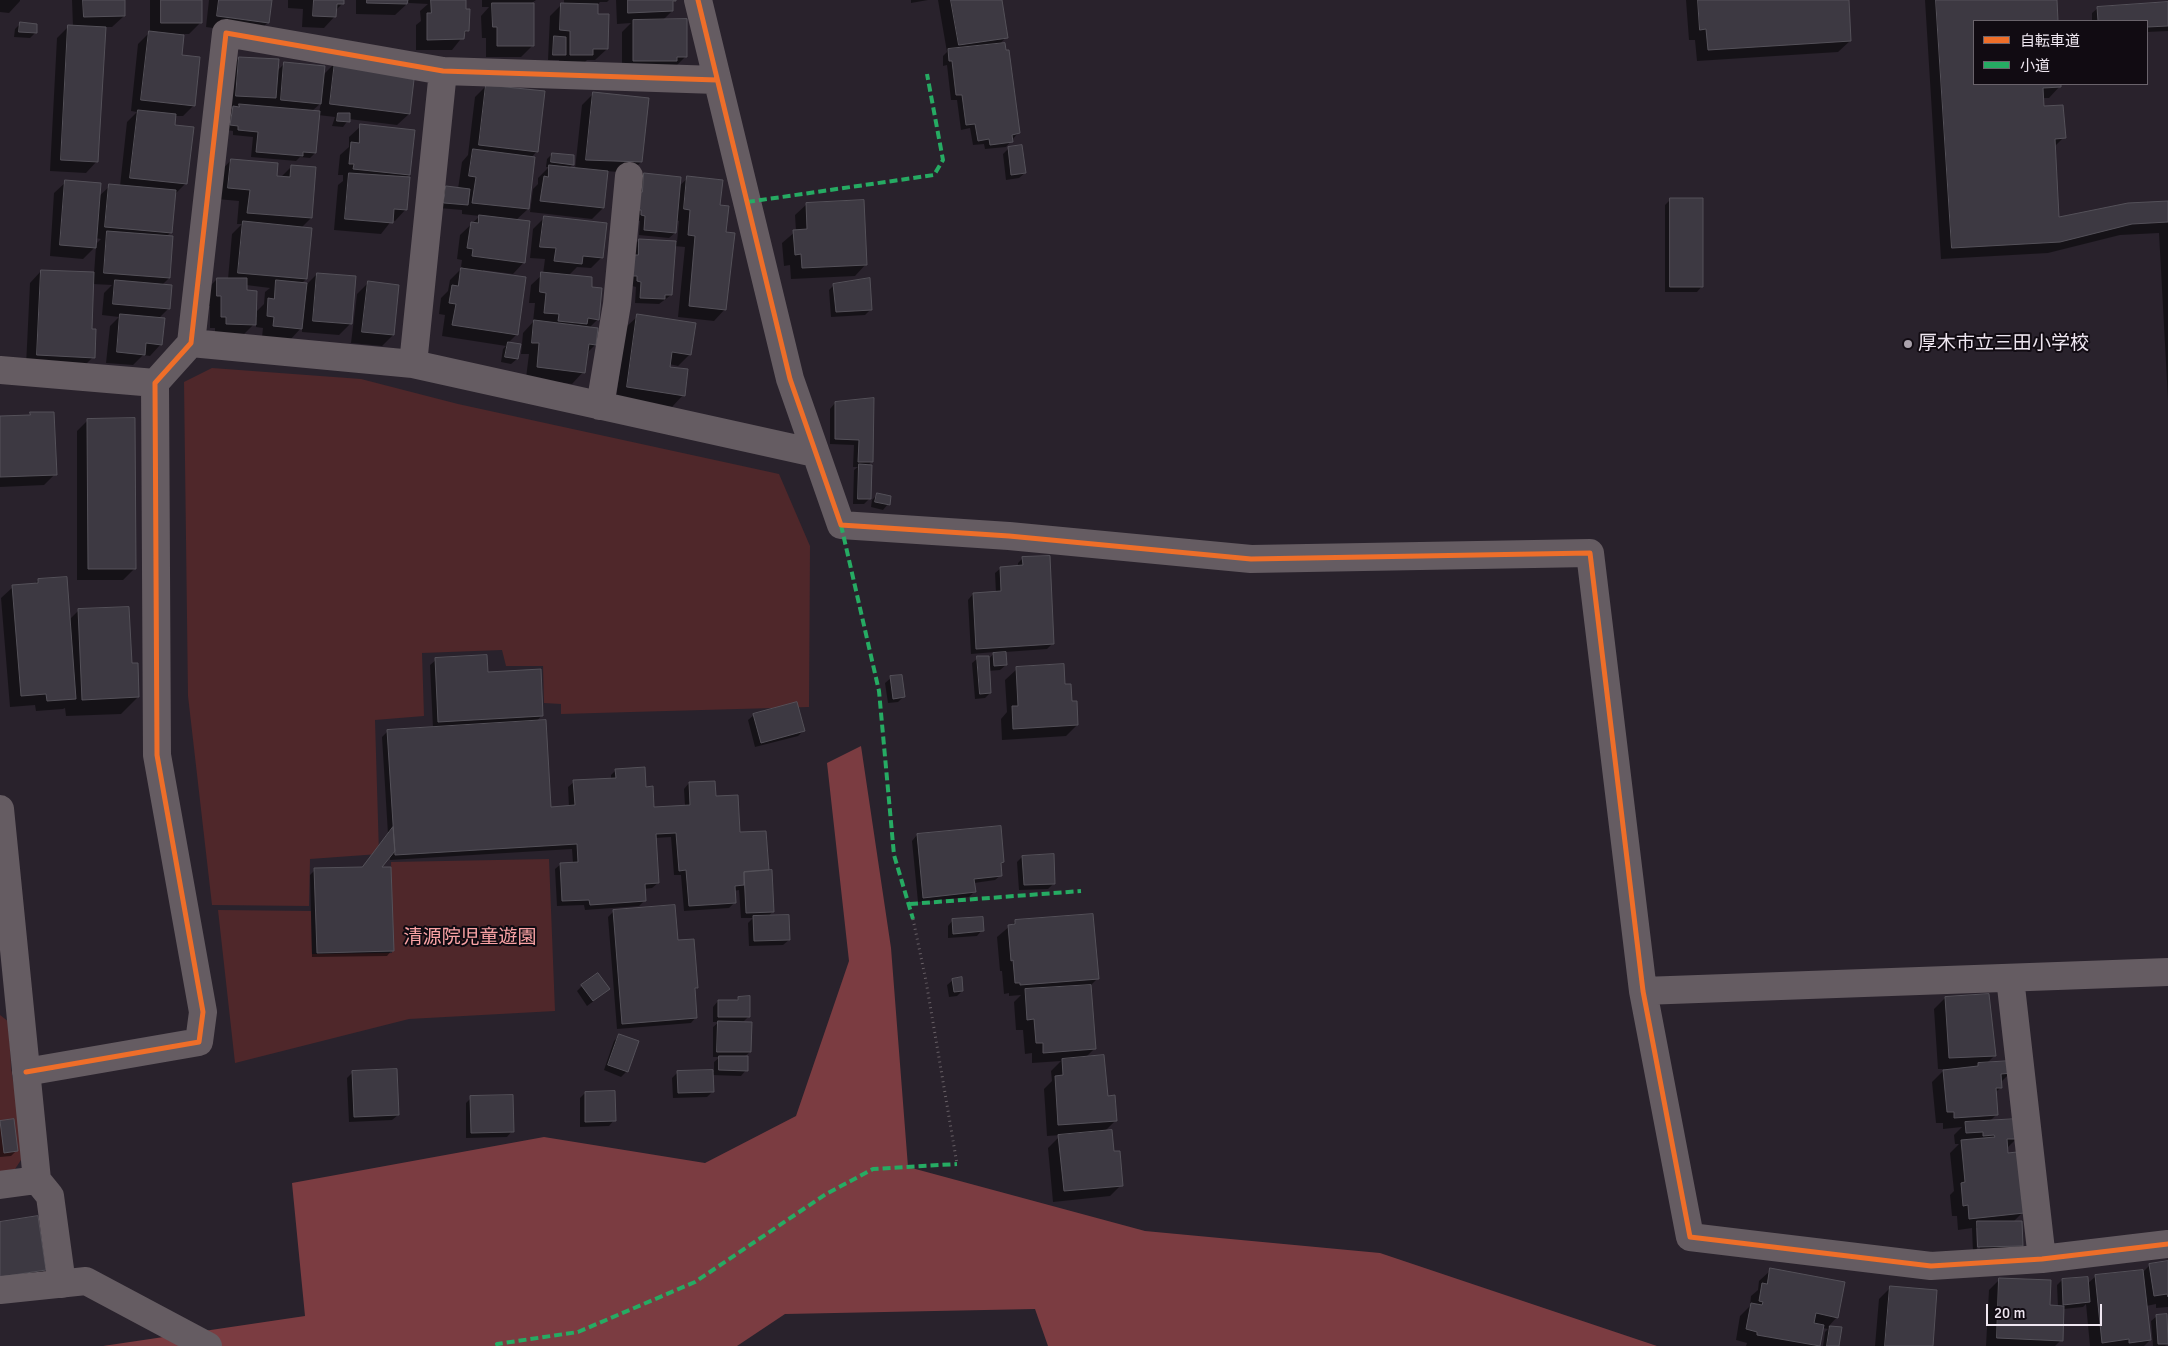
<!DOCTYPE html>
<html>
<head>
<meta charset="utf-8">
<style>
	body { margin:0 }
	#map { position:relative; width:2168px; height:1346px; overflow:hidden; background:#29222c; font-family:Signika,"Noto Sans JP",sans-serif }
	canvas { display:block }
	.legend { position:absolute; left:1973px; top:20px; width:175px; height:65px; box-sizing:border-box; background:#110b12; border:1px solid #6a636b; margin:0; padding:6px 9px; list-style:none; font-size:15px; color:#efe7f1 }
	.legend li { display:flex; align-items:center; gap:10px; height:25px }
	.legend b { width:25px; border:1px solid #6a636b }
	.scale { position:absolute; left:1986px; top:1304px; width:116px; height:22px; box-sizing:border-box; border:2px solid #efe7f1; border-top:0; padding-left:6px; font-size:15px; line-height:18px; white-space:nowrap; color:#efe7f1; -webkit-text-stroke:4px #110b12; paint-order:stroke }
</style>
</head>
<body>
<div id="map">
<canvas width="2168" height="1346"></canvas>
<ul class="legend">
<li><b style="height:6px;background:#ee6e29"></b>自転車道</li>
<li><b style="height:6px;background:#26ab63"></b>小道</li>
</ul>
<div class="scale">20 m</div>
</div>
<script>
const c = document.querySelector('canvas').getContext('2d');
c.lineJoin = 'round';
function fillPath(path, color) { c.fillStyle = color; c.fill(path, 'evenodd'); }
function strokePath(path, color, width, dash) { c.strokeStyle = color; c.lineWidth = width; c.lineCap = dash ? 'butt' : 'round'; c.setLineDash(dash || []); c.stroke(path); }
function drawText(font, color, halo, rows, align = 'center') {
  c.font = font + ' Signika,"Noto Sans JP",sans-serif'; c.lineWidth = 4; c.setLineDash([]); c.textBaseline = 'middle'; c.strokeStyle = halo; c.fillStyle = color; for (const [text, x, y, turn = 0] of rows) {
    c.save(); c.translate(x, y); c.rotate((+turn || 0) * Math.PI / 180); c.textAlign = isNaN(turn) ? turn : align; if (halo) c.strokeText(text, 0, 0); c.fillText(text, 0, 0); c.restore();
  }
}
const green = new Path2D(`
	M212,368l149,11 97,25 321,70 31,72 -1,161 -248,7v-10l-17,-1 -1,-37h-37l-4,-16 -80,3 2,63 -49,4 4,134 -69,5 -1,47 -97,-1 -24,-209 -4,-314z
	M549,859l6,152 -146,8 -174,44 -17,-153 93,1 1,43 80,-1 -1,-91z
	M0,1015l9,7 2,46 14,86 -10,15 -15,3z`);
const forest = new Path2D(`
	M861,746l30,202 17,219 237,64 235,22 277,93h-609l-13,-37 -250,5 -48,32h-634l202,-30 -13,-133 252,-46 161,26 91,-47 53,-155 -22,-198z`);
const shadow = new Path2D(`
	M0,0h20v1l-11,12 -9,-1z
	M72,0h51l1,16 -12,11h-8l-7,134 -11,12 -36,-2 7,-133 11,-11h5z
	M150,0h51v22l-12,12h-6l-2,22 13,49 -11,11h-9l-1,10 13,57 -12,12 -3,37 -5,5 3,41 -7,7 7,23 -10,10 2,26 -11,12 -7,-1 -10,10 -27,-2 4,-37 9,-9 -17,-2 2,-22 8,-8 -20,-1 -2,46 3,27 -11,11 -56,-2 4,-83 11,-12 53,3 2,-28 -13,13 -33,-3 4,-63 12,-11 32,15 12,-11h10l7,-64 10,-10 -6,-1 7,-67 12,-12zM95,238l6,1 -6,6z
	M209,0h62l-3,22 -11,12 -51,-7z
	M288,0h55v3l-8,8v5l-11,12 -22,-1 1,-18 -15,-1z
	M356,0h108l4,30 -16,20h-36v-25l5,-4 -1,-10 8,-7 -19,-1v-1l-14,13 -39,-1z
	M482,0h54l-7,5 3,41 -11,11h-35v-19h-4l-1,-22 8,-9h-7z
	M564,0h45l-2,2h-7l-3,3 -1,10 11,34 -12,11h-8l-6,6 -22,-1v-5h-11l2,-44 11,-11h3z
	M616,0h59l-3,4v7l-9,9 23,36 -12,12 -52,4v-40l9,-9 -14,1z
	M911,0h17l-17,3z
	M938,0h63l5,37 -7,8 19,88 -12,14 -21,2 -1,-5 -11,1 -3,-17 -9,2 -4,-30h-6l-4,-35 -4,1v-10l4,-4z
	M1686,0h161l3,41 -12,11 -141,9 -2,-21h-6z
	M1925,0h131l1,21h-83v63h86v2l-11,12h-7v9l22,30 -10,10 3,72 111,-17v198l-9,-167 -39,2 -72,18 -107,6z
	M2168,4v27l-21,1v-11h-55v-8l6,-5z
	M20,24l15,9 -5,5 -16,-1 1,-8z
	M239,58l38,13 8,-8 38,12 13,-13 78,10 -5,42 -12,11 -48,-6 -6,8 -11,-1 3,-9 -17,-2 -3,38 -5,5 -10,-1 -4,4 -45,-4 2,-20 -20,-2v-4l-7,-1 2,-17 5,-6h-7l2,-38zM321,103l-2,9 -7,-1z
	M486,86l51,65 -6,7 -3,51 -13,12 9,41 -11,12 -30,-4v2l34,62 -9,9 9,16 -6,5 -10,-2 2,-13 3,-3 -64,-10 3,-21 -6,-1 2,-16 7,-7 2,-11 13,-13h-2l1,-7 -5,-1 3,-24 20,-19 -18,-2v-4l-23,-2 2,-15 5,-5 12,1 4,-27 6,-7 7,-58z
	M593,94l48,68 -11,11 -24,-2 -3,37 -11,11 -62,-7 3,-23 5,-5v-6l11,-11h-3l1,-8 5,-5 21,10 -5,5h7l7,-64z
	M361,126l48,49 -4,3 1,31 -11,12 -3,-1 -11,14 -47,-4 4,-45 5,-4v-6h-5l2,-20 9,-8v-10z
	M1008,149l17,24 -6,5 -13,2 -3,-26z
	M231,160l50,17 11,-11 19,52 -10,10 5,51 -5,5h6l10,-10 38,3 -5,47 -11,11 -37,-3v-5l-12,13 -28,-3 1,-9 -7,-1v-5l-13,13 -28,-1v-6h-5v-22h-4v-16l11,-11h11l4,-45 10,-10h-5l2,-23 -22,-2 3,-27zM246,285l24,3 -5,4 -1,12 -7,7v6h-2l-9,-25z
	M644,175l35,11 9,-8 31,28 5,27 1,76 -11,12 -36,-4 7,-70 -11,-1 -3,49 -12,9 -24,-1 1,-16 -4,-1 2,-41 5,-5 38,2 2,-21 -3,-1 -1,13 -6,5 -30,-3 1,-14 -4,-1 3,-40z
	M1670,200l32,86 -5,6h-32v-87z
	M807,204l59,60 -11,12 -64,3 -1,-14 -6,1 -2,-23 14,-12 -1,-16z
	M544,218l58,39 -11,11 -14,-1 -9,9 22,12 8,31 -9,9 6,17 -9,9 -3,18 -11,12 -46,-6 3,-24h-8l2,-21 10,-11 2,-19h-6l2,-18 12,-11 2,-15 -15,-1 3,-29z
	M368,283l25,52 -11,11 -31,-3 6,-49z
	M834,285l37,24 -6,6 -34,2 -2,-27z
	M638,316l52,38 -12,12 -9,-2 -1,4 15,27 -11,12 -56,-9 10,-71z
	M873,399l-2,63 -3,4 2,32 -6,6h-11l1,-34 4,-3h-5l1,-22 -24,-1v-35l5,-6z
	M31,413l24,61 -11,11 -44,2v-69l28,-1z
	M88,420l47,148 -12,12h-46v-149z
	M878,494l10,10 -5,6 -12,-3 1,-7z
	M1023,558l29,86 -5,5 -42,3 1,13 -6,5 -12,1 2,22 -5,5 -10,1 -3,-36 6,-5 10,2 7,-8 -24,2 -3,-54 5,-6 23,-1 -1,-20 6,-5 17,-1v-4z
	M38,580l31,40 10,-10 52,54 7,33 -17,17 -55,2 -1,-8 -2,1 -27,2 -1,-6 -25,2 -9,-109 12,-11 21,-2z
	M436,660l50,13 56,42 -6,7 14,86 19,-1 -1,-20 6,-5 37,-3v-4l5,-5 28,18 9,20 32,-2 -1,-17 5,-6 25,15 25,36 26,-2 8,79 -5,6 21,23 -6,5 -34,1 -1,-23 5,-5h-12l-2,-28 -5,1 1,11 -6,6 -45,3 -3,-36h-7l-3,-38 -16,1 3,45 -6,5 -8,1v12l-5,5 -54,4 -1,-5 -27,1 -2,-37 6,-5 12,-1 -1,-14 -182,11v-5l-10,13 12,82 -5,6 -75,1 -2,-82 5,-5 47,-2 26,-34 -6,-97 6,-6 45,-3 -3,-63z
	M1017,669l47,17 7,16 6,23 -11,11 -64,4 -1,-21 6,-7 -2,-32z
	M891,678l12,19 -5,5 -10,1 -3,-20z
	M754,715l50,15 -6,6 -43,11 -7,-27z
	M917,835l86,27 -3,3 1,10 -6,5 -21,3 1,8 -6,6 -51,5 -6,-61z
	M1022,857l31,27 -5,5 -29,1 -2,-28z
	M613,912l64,29 20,47 -3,3 2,26 -5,6 -74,6 -9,-112z
	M953,920l29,10 -5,6 -29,2v-12z
	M1016,921l82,57 -8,8 4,63 -9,9 21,39 10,23 -12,12 9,21 8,32 -11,11 -57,6 -5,-54 13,-13 -14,1 -3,-47 8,-8 -1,-10 10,-10 -29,2v-10l-7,1 -2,-24h-7l-2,-28 7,-7 -12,1v-3l-5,1 -2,-23h-2l-3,-34z
	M953,980l9,11 -5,5 -8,1 -2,-12z
	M582,986l21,8 -16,12 -10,-15z
	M738,998l11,18 -7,7 8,29 -6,5 2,13 -5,6 -29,-1v17l-5,5 -34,1 -1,-20 6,-6h36v-10l6,-5h-7v-30l6,-5h-6v-15l5,-6h17z
	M1945,998l50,57 -9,9 25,8 -11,11 1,4 -6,6 2,21 -8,8 28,16 -11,11 16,64 -9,9 9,24 -6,5 -36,1 -1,-24h-3l1,24h-4l-1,-24 -14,2 -1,-14h-5l-2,-21 4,-4 -4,-38 9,-9h-4l-1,-9 8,-8 -19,2v-6h-7l-4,-41 13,-13h-7l-4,-60z
	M620,1035l7,36 -6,6 -17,-7 10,-29z
	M353,1072l45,43 -6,5 -43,2 -2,-44z
	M585,1093l29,27 -5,6 -29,1v-29z
	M471,1098l41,33 -5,6 -41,1v-35z
	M12,1121l5,29 -6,6 -11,1v-34z
	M0,1223l45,47 -12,11 -33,5z
	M2168,1263v44l-12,1v-4l-10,2 4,34 -6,6h-54l-4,-42 -3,3 -20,2 -2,31 -6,6h-69l3,-56 11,-11 48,27 10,1 -1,-22 5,-5 25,4 8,-7 47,-6v2l8,-8z
	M1771,1270l66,47 -9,10 12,2 -2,17h-15l2,-14 3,-3 -5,-1 -4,18h-73l1,-3 -11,-3 4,-24 10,-10 1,-10 7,-6 1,-9z
	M1890,1288l42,58h-57l4,-47z
	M2166,1315l2,28 -3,3h-12l-2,-25 6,-5z`);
const building = new Path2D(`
	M83,0h42v16l-41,1z
	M161,0h41v23h-41z
	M219,0h53l-3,23 -52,-7z
	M314,0h30v4h-7l-1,13 -23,-1z
	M367,0h41l-1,4 -40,-1z
	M431,0h35v9h4l-1,22h-4l-1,8 -37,1v-27h4z
	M628,0h48v1h-3v10l-45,2z
	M951,0h51l6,38 -49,7z
	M1698,0h151l2,41 -143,9 -2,-21 -6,1z
	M1936,0h121l1,21h-84v63h87v3l-18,1 1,18 19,-1 3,33 -11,1 4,78 69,-14 40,-2v21l-36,2 -72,18 -108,6z
	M2168,2v24l-21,1v-6h-49l-1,-14z
	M492,3h42v43h-37v-19h-4z
	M561,3l37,1v10h11l-1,35h-15v6h-23v-24l-10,-1z
	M687,19v38h-10v4h-44v-41z
	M20,22l17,2v9l-18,-1z
	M68,25l38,2 -8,135 -37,-2z
	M149,31l35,4 -2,20 18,2 -5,49 -54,-6z
	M554,36l12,1v18h-13z
	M1005,43l1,7h3l11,83 -8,2 1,7 -23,3 -1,-6 -11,2 -3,-17 -9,1 -4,-30h-6l-4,-34h-3l-1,-12z
	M239,57l40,2 -3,39 -40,-2z
	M335,61l80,10 -5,43 -80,-10z
	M284,62l41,4 -4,38 -40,-4z
	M486,85l59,6 -7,61 -59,-7z
	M593,92l56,6 -7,64 -56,-2z
	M239,104l81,7 -4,42 -13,-1v4l-47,-4 2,-20 -20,-2v-4l-8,-1 3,-19 6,1z
	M138,110l38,4 -1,11 19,2 -7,57 -57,-6z
	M338,113h12v9l-13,-1z
	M360,124l55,6 -5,45 -57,-6 1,-5h-5l2,-22 8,1z
	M1022,145l4,28 -15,2 -3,-28z
	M473,149l62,8 -6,52 -57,-6 4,-26 -7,-1z
	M552,153l22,2v10l-23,-3z
	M231,159l47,4 -1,13 13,1 1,-12 25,2 -4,51 -65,-5 3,-23 -22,-2z
	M549,165l59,6 -4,37 -64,-7 4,-25 4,1z
	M349,173l61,4 -3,33 -13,-1 -1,14 -48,-4z
	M644,173l37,4 -5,56 -32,-3 1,-14 -4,-1v-5h-5l2,-18h4z
	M687,176l36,4 -3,25 9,1 -3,26 9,1 -9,77 -37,-4 6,-70 -7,-1 2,-25 -6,-1z
	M65,180l36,3 -5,65 -36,-3z
	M109,184l67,6 -4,43 -67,-6z
	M446,186l24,3 -2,16 -24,-2z
	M1670,198h33v89h-33z
	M864,200l3,65 -65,3 -1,-14 -6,1 -2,-25 14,-1 -1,-26z
	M479,215l51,6 -5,42 -53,-7 1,-7 -6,-1 4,-26 7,1z
	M544,216l63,7 -4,35 -20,-2 -1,8 -28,-3 2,-13 -16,-1z
	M243,221l69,7 -5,51 -69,-6z
	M107,231l66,5 -3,42 -66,-5z
	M639,239l37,2 -4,54h-7v4l-25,-1 1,-16 -4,-1v-5h-7l2,-21h6z
	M461,268l65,9 -8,58 -66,-10 4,-21 -7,-1 3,-18 6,1z
	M41,270l53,2 -2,57h4l-1,29 -58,-3z
	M541,272l51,5v10l10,1 -3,32 -11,-2 -1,6 -29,-3 1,-7 -15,-1 2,-20 -6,-1z
	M317,273l39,3 -4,48 -39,-3z
	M217,278h30v12l10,1 -1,34 -30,-1v-7h-5v-21h-4z
	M870,278l2,32 -36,2 -3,-28z
	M115,280l57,5 -2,24 -57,-5z
	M276,280l31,3 -5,46 -29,-3 1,-9 -7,-1 1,-18 6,1z
	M368,281l31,4 -5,50 -32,-3z
	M120,314l45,4 -3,27 -16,-2 -1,12 -28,-3z
	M637,314l59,9 -5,32 -19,-3 -2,15 18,2 -3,27 -58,-9z
	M534,320l64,8 -2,17 -7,-1 -4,29 -48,-6 2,-24h-7z
	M508,342l13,2 -3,15 -13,-2z
	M874,398l-1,64h-15l1,-22 -24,-1v-37z
	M30,412h24l3,63 -57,2v-61l30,-1z
	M135,418l1,151h-48l-1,-150z
	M859,464l13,1 -1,34h-13z
	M877,493l14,3 -1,9 -15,-3z
	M1050,556l4,88 -78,5 -3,-56 28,-2 -1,-24 23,-2 -1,-8z
	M67,577l9,122 -29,2 -1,-7 -25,2 -9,-111 26,-2v-4z
	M129,607l3,56h6l1,34 -57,3 -4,-91z
	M1006,652l1,13 -13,1 -1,-13z
	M487,655l1,17 53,-3 2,47 -105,6 -3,-64z
	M977,656h12l2,37 -11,1z
	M1064,664l1,20h6l1,17h5l1,24 -65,4 -1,-23h6l-2,-39z
	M902,675l3,22 -12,2 -3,-23z
	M797,702l8,29 -44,12 -8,-29z
	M546,720l5,87 24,-2 -2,-25 43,-2 -1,-9 30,-2 1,20 7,-1 1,21 36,-2 -1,-23 26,-1 1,15 22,-1 2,37 26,-1 3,39 -25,2v13l-9,1 1,17 -47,3 -3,-36 -7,1 -3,-38 -20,1 3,49 -14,1 1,17 -56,4 -1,-5 -27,1 -2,-38 18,-1 -1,-18 -182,11 -8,-125z
	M1001,826l3,36 -3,1 1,13 -28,3 2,13 -53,6 -6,-64z
	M393,827l2,24 -13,16h9l3,84 -77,2 -3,-85 48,-1z
	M1054,854l1,30 -31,1 -2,-29z
	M772,870l2,42 -28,1 -2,-41z
	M675,905l3,35 16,-1 4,49h-3l2,30 -75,6 -9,-114z
	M1093,914l6,65 -79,6v-2h-5l-2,-23 -2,1 -3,-36 7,-1v-4z
	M789,915l1,25 -36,1 -1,-25z
	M983,917l1,14 -31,3 -1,-15z
	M598,973l12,16 -17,12 -12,-16z
	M962,977l1,14 -9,1 -2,-13z
	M1091,985l5,64 -53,4v-10h-7l-2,-24 -7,1 -2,-31z
	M1989,994l7,62 -47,2 -4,-61z
	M750,996v21h-32v-17h20v-3z
	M718,1021l34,1 -1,30h-34z
	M619,1034l20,7 -11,31 -20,-7z
	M1104,1055l4,41 7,-1 2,26 -59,4 -3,-49 8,-1 -1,-16z
	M719,1056h29v15l-29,-1z
	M2011,1061l1,12 -11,1 1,14h-6l2,27 -44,3v-6h-7l-4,-42 35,-4v-3z
	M397,1069l2,46 -45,2 -2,-46z
	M713,1070l1,22 -36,1 -1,-22z
	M615,1091l1,30 -31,1v-30z
	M513,1095l1,37 -43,1 -1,-37z
	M14,1119l4,32 -14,2 -4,-32z
	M2017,1119l1,20h-11l1,14 9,-1 7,61 -55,6 -1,-14 -5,1 -2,-23 4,-1 -4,-42 34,-3 -1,-2 -11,1v-4l-17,1 -1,-11z
	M1112,1130l2,21h6l3,35 -59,5 -6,-56z
	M38,1216l8,54 -46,7v-55z
	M1977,1221h45l1,25 -45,1z
	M2168,1261v36l-1,-3 -13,2 -5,-32z
	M1770,1268l75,14 -7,36 -22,-5 -2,10 10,2 -4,21 -63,-11v-3l-11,-3 5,-26 11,2 1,-3 -4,-1 3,-18 5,1z
	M2143,1270l8,70 -22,3v-4l-27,4 -7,-68z
	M2088,1277l2,25 -27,3 -1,-26z
	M1999,1278l52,2 -1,25 14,1 -1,35 -66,-3z
	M1890,1286l47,4 -4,56h-48z
	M2167,1314l1,30h-10l-2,-29z
	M1830,1326l12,1 -3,19h-12z`);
const path = new Path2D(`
	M913,919l13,62 31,183`);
const minor = new Path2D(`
	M698,0l92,379 51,146 168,11 242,23 339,-6 53,438 47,246 241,29 111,-7 126,-15
	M191,343l222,21 402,89
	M413,364l30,-293
	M0,370l155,13
	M600,406l17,-102 12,-128
	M0,809l37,371 13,16 12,88
	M2010,978l32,281
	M1643,991l525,-19
	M26,1072l173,-30 4,-30 -46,-257 -2,-372 36,-40 35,-310 217,38 274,9
	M0,1185l37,-5
	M0,1290l86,-9 122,65`);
const quiet = new Path2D(`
	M747,202l187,-27 9,-15 -16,-86
	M841,525l38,166 15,164 19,64
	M910,904l171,-13
	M498,1346l-1,-2 81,-12 117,-50 131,-88 47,-25 84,-5`);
const cycleway = new Path2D(`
	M698,0l92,379 51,146 168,11 242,23 339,-6 53,438 47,246 241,29 111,-7 126,-15
	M26,1072l173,-30 4,-30 -46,-257 -2,-372 36,-40 35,-310 217,38 274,9`);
const markers = [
	[1908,344,5,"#aaa2ac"]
];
const poiNames = [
	["厚木市立三田小学校",1918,344]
];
const parkNames = [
	["清源院児童遊園",470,938]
];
fillPath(green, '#4f272a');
fillPath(forest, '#7b3c41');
fillPath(shadow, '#0007');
fillPath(building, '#3d3942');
strokePath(building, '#545159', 1);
strokePath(path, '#686066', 3, [1, 4]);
strokePath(minor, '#655c62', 28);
strokePath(quiet, '#26ab63', 4, [8, 4]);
strokePath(cycleway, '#ee6e29', 5);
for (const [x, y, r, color] of markers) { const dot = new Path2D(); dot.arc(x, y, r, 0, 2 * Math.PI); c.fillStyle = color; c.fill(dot); strokePath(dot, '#110b12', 2); }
drawText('19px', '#efe7f1', '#110b12', poiNames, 'left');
drawText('19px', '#faa3a5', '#110b12', parkNames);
</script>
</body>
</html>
